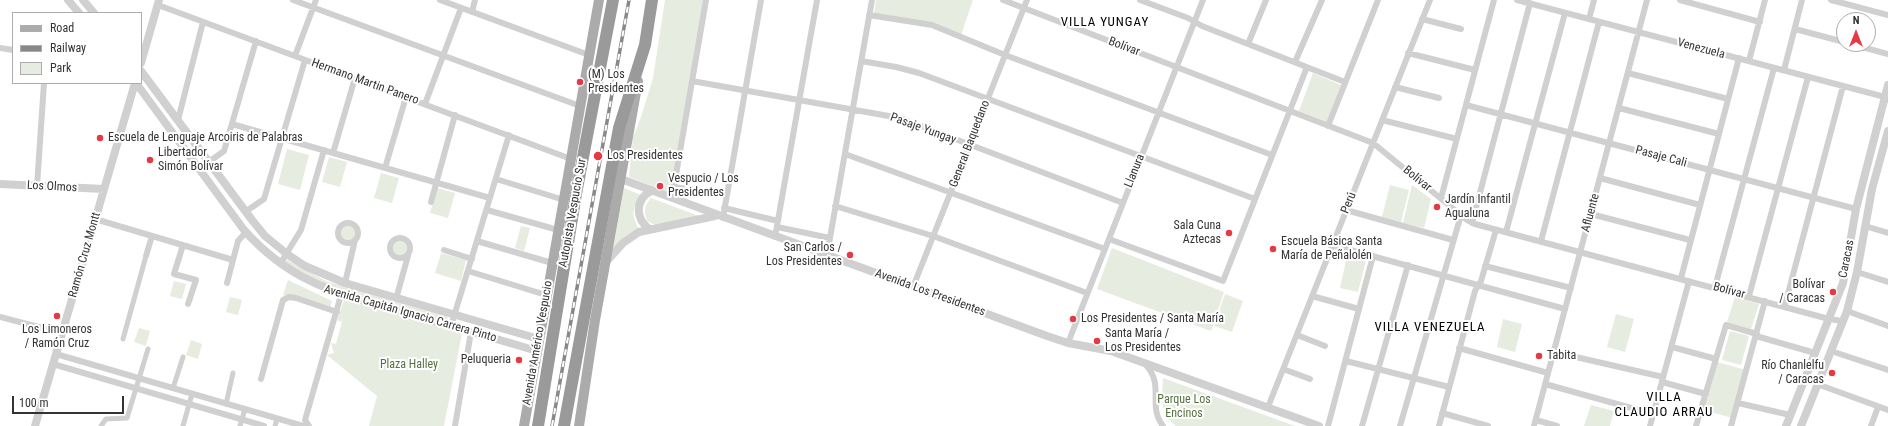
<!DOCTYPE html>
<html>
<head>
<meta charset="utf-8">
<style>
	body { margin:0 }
	#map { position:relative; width:1888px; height:426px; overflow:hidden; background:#fff; font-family:"Roboto Condensed",sans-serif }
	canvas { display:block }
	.legend { position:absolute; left:12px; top:12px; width:130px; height:72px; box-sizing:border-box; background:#fff; border:1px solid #adadad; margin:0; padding:5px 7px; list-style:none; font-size:12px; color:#333 }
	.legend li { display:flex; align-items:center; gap:8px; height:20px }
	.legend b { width:20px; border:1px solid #adadad }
	.north { position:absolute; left:1836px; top:12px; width:40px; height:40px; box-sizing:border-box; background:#fff; border:1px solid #adadad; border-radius:50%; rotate:0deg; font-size:11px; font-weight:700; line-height:16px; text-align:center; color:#333 }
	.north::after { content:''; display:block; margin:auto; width:14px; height:18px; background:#e63946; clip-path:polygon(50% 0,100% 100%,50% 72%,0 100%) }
	.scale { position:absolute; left:12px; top:396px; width:112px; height:18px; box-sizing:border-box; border:2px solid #333; border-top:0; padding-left:5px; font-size:12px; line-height:14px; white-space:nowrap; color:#333; -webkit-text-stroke:3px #fff; paint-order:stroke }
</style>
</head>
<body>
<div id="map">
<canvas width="1888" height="426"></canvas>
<ul class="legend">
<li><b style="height:5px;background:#ababab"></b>Road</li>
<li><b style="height:5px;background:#888"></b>Railway</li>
<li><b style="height:11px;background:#e6ecdf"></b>Park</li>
</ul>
<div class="north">N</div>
<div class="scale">100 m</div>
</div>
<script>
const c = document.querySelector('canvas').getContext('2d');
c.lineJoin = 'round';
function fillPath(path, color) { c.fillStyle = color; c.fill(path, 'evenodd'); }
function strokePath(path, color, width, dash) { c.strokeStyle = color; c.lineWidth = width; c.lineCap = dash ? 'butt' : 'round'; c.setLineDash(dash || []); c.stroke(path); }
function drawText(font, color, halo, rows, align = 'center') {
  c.font = font + ' "Roboto Condensed",sans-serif'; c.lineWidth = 4; c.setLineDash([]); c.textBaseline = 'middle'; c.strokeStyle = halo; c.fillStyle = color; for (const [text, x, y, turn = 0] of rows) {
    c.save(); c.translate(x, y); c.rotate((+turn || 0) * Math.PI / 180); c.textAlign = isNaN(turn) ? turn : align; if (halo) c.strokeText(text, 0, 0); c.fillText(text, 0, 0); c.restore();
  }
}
const green = new Path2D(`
	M665,0h39l-34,193 -41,-16 4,-40 7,-17 13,-42z
	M876,0h97l-12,35 -35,-13 -52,-8z
	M1313,73l28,12 -14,37 -28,-11z
	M287,149l22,6 -9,35 -22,-6z
	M329,157l18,5 -7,25 -18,-5z
	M381,173l18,5 -7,25 -18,-5z
	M1390,185l19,5 -8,32 -19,-5z
	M1412,185l19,14 -7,29 -21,-5z
	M437,188l18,5 -7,25 -18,-5z
	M624,188l17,7c-9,12 -10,21 -2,34l-26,21z
	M651,198l48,18 -44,9 -8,-4c-3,-10 -3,-15 4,-23z
	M341 233a7 7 0 1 1 14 0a7 7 0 1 1-14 0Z
	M521,226l9,2 -6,23 -9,-3z
	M393 248a7 7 0 1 1 14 0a7 7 0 1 1-14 0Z
	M1112,248l112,44 -13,39 -114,-42z
	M441,253l25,7 -5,21 -26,-8z
	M1347,256l19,4 -8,32 -18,-4z
	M286,259l40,22 121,35 1,3 -3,2 -120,-35 -41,-23z
	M288,280l44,21 -2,7 -47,-13z
	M174,281l12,3 -4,15 -12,-3z
	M1225,294l18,7 -11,31 -18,-6z
	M230,297l12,3 -4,15 -12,-3z
	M1735,297l24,7 -8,25 -24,-7z
	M344,300l118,33 -18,93h-75l8,-30 -50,-41 7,-2 -3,-10 5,1 6,-22 -5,-2z
	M1616,314l18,5 -9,33 -18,-5z
	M1503,319l19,5 -7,28 -18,-5z
	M139,328l11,3 -4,15 -12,-4z
	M1730,331l19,5 -8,29 -19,-5z
	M191,340l11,4 -4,15 -12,-4z
	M1717,362l29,8 -14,48 -28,-8z
	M1163,378l132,48h-119c-17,-15 -14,-27 -13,-48z
	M1591,405l23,6 -4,15h-26z`);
const pedestrian = new Path2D(`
	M123,339l23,-83
	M173,388l10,-31
	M226,404l7,-31
	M101,426l5,-7 21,-1 21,-69
	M183,426l9,-32
	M240,426l5,-17
	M275,426l2,-7`);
const minor = new Path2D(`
	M293,0l287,106
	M440,0l149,55
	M1003,0l370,143 94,77 8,4 354,95 13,2
	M1140,0l48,18 14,8 143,56
	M1517,0l368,97 3,3
	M1680,0l80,22
	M1831,0l57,15
	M158,5l413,154
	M472,12l3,-12
	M869,15l63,10 73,30 267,100
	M1422,19l39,10
	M1589,19l5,-19
	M1795,29l49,13
	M1248,44l18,-44
	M1851,44l37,10
	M0,48l13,2
	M1408,53l67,17
	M295,56l21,-56
	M861,61l35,6 23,6 336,126
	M1749,61l16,-61
	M1295,62l27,-62
	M1784,70l18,-70
	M1628,73l100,26
	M692,81l208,37 223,85
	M1395,87l44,11
	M425,104l36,-96
	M1466,105l390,104
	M1619,108l100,26
	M178,120l25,-98
	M1382,120l75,19
	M232,124l258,74
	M1328,126l50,-126
	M333,153l22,-75
	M845,154l260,95
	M385,168l21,-71
	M199,169l25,-18 32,-110
	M1600,178l100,27
	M496,179l68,21
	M37,186l7,-103
	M674,187l53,8
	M672,198l34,-198
	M1441,198l53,-198
	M431,202l24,-87
	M835,206l98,30 154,57
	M724,208l54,13
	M487,210l71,20
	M1346,210l107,30
	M245,212l19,-13 41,-139
	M1591,214l99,26
	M723,218l38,-218
	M95,219l138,41
	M338 233a10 10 0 1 1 20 0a10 10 0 1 1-20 0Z
	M1472,223l58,-220
	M1865,226l23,7
	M777,227l53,11
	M1506,232l59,-219
	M775,237l42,-237
	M390 248a10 10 0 1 1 20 0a10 10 0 1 1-20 0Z
	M1109,239l114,42 84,-214
	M477,241l75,22
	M1541,241l58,-219
	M183,245l-9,29 22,6 -8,24
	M1332,245l233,64
	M444,250l28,9
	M827,255l45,-255
	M146,256l6,-20
	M280,264l21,-34 23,-80
	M1485,266l86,22
	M468,271l78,24
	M1857,272l31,10
	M1681,278l58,-220
	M227,283l11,-42 8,-9
	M345,283l10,-43
	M913,287l114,-287
	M1715,287l59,-219
	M1312,296l47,13
	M1749,296l59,-219
	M396,299l13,-47
	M1785,305l58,-219
	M1847,311l41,15
	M0,317l62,16
	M451,326l58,-191
	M1297,335l28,11
	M1756,336l59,17
	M1068,343l135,-343
	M1672,347l44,12
	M1459,348l89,25
	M1831,351l57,19
	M1554,352l109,25
	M56,354l247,72
	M1346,361l103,26
	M53,364l211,62
	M1146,365c19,21 1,41 17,61
	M1283,369l27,10
	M261,379l22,-79 6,-3 7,1 41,14
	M1662,382l44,12
	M1545,384l108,30
	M1817,384l71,26
	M1738,403l52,12
	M1268,407l162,-407
	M1442,413l46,13
	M1536,420l21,6
	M309,426l-4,-6 36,-125
	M455,426l16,-94
	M1328,426l45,-170
	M1362,426l46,-161
	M1400,426l61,-211
	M1439,426l36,-135 6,-10 15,-51
	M1534,426l113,-426
	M1650,426l39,-145
	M1696,426l30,-101 31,9
	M1731,426l34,-125
	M1871,426l7,-19`);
const tertiary = new Path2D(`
	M68,0l11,13
	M83,0l11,13
	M141,63l18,-63
	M141,71l111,149 13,16 22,18 18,12 40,17 194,56
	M136,83l108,147c49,55 97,64 164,84 43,12 86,24 129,37
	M621,179l426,157 21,7 43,8 208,75
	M0,184l104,5
	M649,229c-14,-11 -14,-29 2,-38
	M606,262l17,-19 16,-11 76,-16
	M35,426l100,-343
	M1786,426l57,-143 13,-74 32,-124
	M1801,426l46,-115 10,-39 15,-83 16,-58`);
const primary = new Path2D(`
	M524,426l75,-426
	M579,426l16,-106 43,-239`);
const motorway = new Path2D(`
	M538,426l38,-232 37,-194
	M564,426l55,-298 26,-83 7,-45`);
const rail = new Path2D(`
	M552,426l77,-426`);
const markers = [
	[580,82,4,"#e63946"],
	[100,138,4,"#e63946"],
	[598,156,5,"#e63946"],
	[150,160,4,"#e63946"],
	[660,186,4,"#e63946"],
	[1437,207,4,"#e63946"],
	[1229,233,4,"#e63946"],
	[1273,249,4,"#e63946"],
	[850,255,4,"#e63946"],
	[1833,292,4,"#e63946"],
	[57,316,4,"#e63946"],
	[1073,319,4,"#e63946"],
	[1097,341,4,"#e63946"],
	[1539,356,4,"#e63946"],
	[519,360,4,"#e63946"],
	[1832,373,4,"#e63946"]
];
const streetNames = [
	["Bolívar",1124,47,21],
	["Venezuela",1701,49,15],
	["Hermano Martin Panero",365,82,20],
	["Pasaje Yungay",923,129,20],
	["General Baquedano",970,144,-69],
	["Pasaje Cali",1661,157,15],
	["Llanura",1135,171,-68],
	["Bolívar",1417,179,39],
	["Los Olmos",52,187,3],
	["Perú",1349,203,-68],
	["Autopista Vespucio Sur",573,213,-80],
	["Afluente",1591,213,-75],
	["Ramón Cruz Montt",85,255,-74],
	["Caracas",1847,259,-79],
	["Bolívar",1729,291,15],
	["Avenida Los Presidentes",930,293,20],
	["Avenida Capitán Ignacio Carrera Pinto",410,314,16],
	["Avenida Américo Vespucio",538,343,-80]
];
const poiNames = [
	["(M) Los",588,75],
	["Presidentes",588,89],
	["Escuela de Lenguaje Arcoiris de Palabras",108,138],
	["Libertador",158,153],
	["Simón Bolívar",158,167],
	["Los Presidentes",607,156],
	["Vespucio / Los",668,179],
	["Presidentes",668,193],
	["Jardín Infantil",1445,200],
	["Agualuna",1445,214],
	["Sala Cuna",1221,226,"right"],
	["Aztecas",1221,240,"right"],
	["Escuela Básica Santa",1281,242],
	["María de Peñalolén",1281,256],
	["San Carlos /",842,248,"right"],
	["Los Presidentes",842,262,"right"],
	["Bolívar",1825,285,"right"],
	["/ Caracas",1825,299,"right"],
	["Los Presidentes / Santa María",1081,319],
	["Los Limoneros",57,330,"center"],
	["/ Ramón Cruz",57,344,"center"],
	["Santa María /",1105,334],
	["Los Presidentes",1105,348],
	["Tabita",1547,356],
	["Peluqueria",511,360,"right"],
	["Río Chanlelfu",1824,366,"right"],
	["/ Caracas",1824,380,"right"]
];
const parkNames = [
	["Plaza Halley",409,365],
	["Parque Los",1184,400],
	["Encinos",1184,414]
];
const neighbourhoodNames = [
	["VILLA YUNGAY",1105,23],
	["VILLA VENEZUELA",1430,328],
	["VILLA",1664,398],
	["CLAUDIO ARRAU",1664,413]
];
fillPath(green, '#e6ecdf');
strokePath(pedestrian, '#d0d0d0', 5);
strokePath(minor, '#d0d0d0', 6);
strokePath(tertiary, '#d0d0d0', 8);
strokePath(primary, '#ababab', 10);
strokePath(motorway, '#9a9a9a', 12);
strokePath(rail, '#888', 3.5);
strokePath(rail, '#fff', 2, [6]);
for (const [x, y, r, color] of markers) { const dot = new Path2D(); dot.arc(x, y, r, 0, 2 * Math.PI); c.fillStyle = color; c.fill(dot); strokePath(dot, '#fff', 1.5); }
drawText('12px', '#333', '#fff', streetNames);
drawText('12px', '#333', '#fff', poiNames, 'left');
drawText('12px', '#56703f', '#fff', parkNames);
c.letterSpacing = '1px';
drawText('13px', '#000', '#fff', neighbourhoodNames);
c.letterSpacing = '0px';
</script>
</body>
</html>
